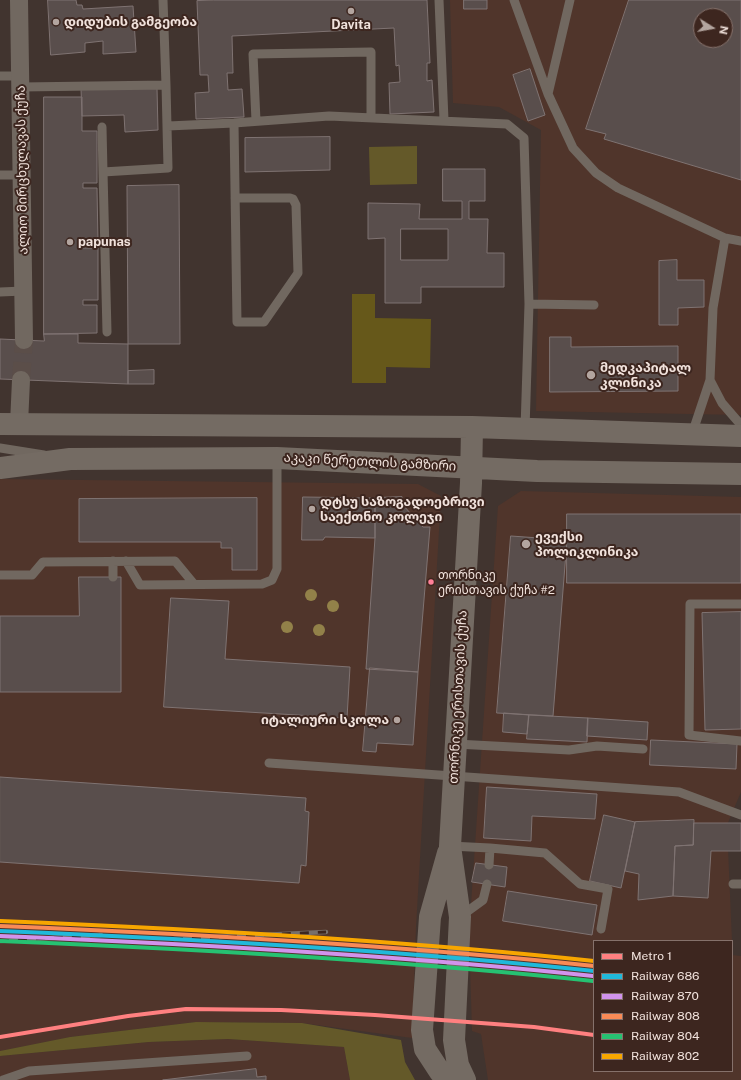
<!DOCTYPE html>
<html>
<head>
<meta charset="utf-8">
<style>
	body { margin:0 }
	#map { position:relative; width:741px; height:1080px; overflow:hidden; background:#41342f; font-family:"Public Sans",sans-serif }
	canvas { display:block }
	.legend { position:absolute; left:593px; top:940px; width:140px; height:132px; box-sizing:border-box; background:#3d261f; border:1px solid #85716b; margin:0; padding:5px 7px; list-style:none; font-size:12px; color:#f1e2dc }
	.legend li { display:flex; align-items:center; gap:8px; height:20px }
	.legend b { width:20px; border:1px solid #85716b }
	.north { position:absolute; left:693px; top:8px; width:40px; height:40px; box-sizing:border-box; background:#3d261f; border:1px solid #85716b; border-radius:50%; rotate:101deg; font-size:11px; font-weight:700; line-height:16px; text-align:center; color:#f1e2dc }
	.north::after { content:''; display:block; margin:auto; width:14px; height:18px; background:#b3a59f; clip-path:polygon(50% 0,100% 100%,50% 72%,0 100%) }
</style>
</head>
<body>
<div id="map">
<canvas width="741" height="1080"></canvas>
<ul class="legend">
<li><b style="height:5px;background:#ff8080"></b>Metro 1</li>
<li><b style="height:5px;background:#20b9da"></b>Railway 686</li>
<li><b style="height:5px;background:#d193ec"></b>Railway 870</li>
<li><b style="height:5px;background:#f98a56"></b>Railway 808</li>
<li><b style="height:5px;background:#26c172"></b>Railway 804</li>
<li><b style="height:5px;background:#f7a600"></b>Railway 802</li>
</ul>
<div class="north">N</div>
</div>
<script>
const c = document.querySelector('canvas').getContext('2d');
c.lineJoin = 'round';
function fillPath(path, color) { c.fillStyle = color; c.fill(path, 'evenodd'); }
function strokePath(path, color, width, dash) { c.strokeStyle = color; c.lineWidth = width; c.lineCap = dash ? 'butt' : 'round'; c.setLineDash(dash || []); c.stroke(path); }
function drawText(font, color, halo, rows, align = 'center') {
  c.font = font + ' "Public Sans","Noto Sans Georgian",sans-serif'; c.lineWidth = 4; c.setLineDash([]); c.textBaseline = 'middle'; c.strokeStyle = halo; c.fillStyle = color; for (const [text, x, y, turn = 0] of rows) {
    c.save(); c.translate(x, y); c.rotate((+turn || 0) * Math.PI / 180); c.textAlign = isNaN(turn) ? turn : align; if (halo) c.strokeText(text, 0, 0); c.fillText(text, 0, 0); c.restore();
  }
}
const built = new Path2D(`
	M450,0h291v415l-205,-4 5,-281 -42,-23 -46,-4zM701,16h24v24h-24z
	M0,479l418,5 23,12 -25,431 -4,111 -110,-15 -106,-1 -126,15 -70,14z
	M521,491l220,6v295l-14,33 5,116h-138v130h138v-120v4l9,1v124h-253l-7,-46 -9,-3 -3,-97 29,-428z
	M228,1039l116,8 6,33h-350v-24l149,-14z`);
const green = new Path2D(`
	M417,146v38l-47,1 -1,-38z
	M196,1022l106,1 99,17 4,22 10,18h-65l-6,-33 -116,-8 -79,3 -149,14v-5l70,-14z`);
const forest = new Path2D(`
	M352,294h23v24l56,1 -1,49 -44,-1v16h-34z`);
const building = new Path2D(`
	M48,0h28l1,5h5l1,4 50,-3 3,46 -33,2v-13l-18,2v9l-34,3z
	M214,0h213l3,63h-3v18l5,-1 2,32 -44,2 -1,-31 11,-1 -1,-17 -3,1 -2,-38 -162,8 1,37h-6l1,17 14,-1 2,28 -48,2 -1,-26 14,-1 -1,-17h-8l-3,-74z
	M464,0h23v9h-23z
	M629,0h112v180l-137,-41 2,-5 -20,-5zM701,16h24v24h-24z
	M530,69l15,46 -17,6 -15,-46z
	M157,88l1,42 -33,2 -1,-17 -42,1 -1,-27z
	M44,97h38v34h15v52h-14v5h14l1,55h-15v5h15v52h-15v5h14v28l-53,1z
	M330,137v33l-85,2v-34z
	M443,169h42v32h-16v18h19l-1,34h17v34h-83v16h-36v-65l-17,1v-36l52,1 -1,15h43v-18h-19zM401,229h47v31h-47z
	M179,185l1,159h-52l-1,-158z
	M677,260v20h27v27l-26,1v17h-19v-64z
	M44,334h34v9l50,1v40l-128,-5v-40l44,2z
	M550,337h21v10l107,-1v45l-128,1z
	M154,370v14h-26v-13z
	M303,497l72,1v40l-50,-1 -2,3h-21z
	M402,497v7l21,23h7l-12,145 -52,-3 9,-131v-40z
	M257,498v72h-25v-22h-11v-6h-142v-43z
	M567,514h174v69h-174z
	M511,536l56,4 -14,176 -56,-3z
	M79,577h42v115h-121v-76h79z
	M171,598l58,3 -4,58 125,8 -3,51 -183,-11z
	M741,612v117l-36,1 -3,-117z
	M370,668l48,4 -5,73 -36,-2 -1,9 -13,-1z
	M504,713l25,2 -2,19 -24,-2z
	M529,715l59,3 -1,24 -60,-3z
	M588,718l60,4 -1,18 -60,-4z
	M651,740l86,4 -1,25 -86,-4z
	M0,777l306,21 -1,13 4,1 -3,54 -5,-1 -2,18 -299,-21z
	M487,787l110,7 -2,25 -63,-3 -1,25 -47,-3z
	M604,815l31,7 -14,66 -31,-7z
	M694,820l-1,25 -18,1 -2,50 -35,4 1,-26 -14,-3 10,-49z
	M694,823h47v28h-30l-3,47 -35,-2 2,-50 18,-1z
	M476,863l31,4 -2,20 -33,-5z
	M508,891l89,14 -5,30 -89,-14z
	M256,1069l1,8 9,-1v4h-103z`);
const minorTunnel = new Path2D(`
	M21,380l3,-40`);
const service = new Path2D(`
	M163,0l3,85
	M439,0l5,120
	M514,0l34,94 25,54 23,25 22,15 107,50 -12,70 -3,72
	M0,76h20
	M21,87l145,-2 2,83 -65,4 4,160
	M548,94l22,-94
	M256,121l-3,-67 118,-2v65
	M234,123l3,199h27l34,-49 -2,-68 -3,-6 -3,-1h-55
	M168,126l66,-3 95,-7 178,8 17,14 5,166 -4,125
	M102,127l1,45
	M0,175h22
	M725,238l16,3
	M0,292l23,-1
	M529,304l65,1
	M692,434l18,-54 12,23 19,22
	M0,448l44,7
	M113,561v16
	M126,561l14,24 122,-1 10,-4 5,-11v-111
	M0,575h32l11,-13 132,-1 19,23
	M741,604h-51l-1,131 52,6
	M456,744l113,6 28,-4 46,3
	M269,763l410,29 62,23
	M450,846l40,2 -1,17
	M490,848l55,5 35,31 28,5 -7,40
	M733,884h8
	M461,916l22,-16 4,-16
	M3,1080l26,-9 218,-15`);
const minor = new Path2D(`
	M19,0l5,340
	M19,424l2,-44`);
const secondary = new Path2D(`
	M0,424l472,3 269,9
	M0,468l70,-9 207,-1 260,13 204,3
	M448,853l-18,64 -8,113 3,19 15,23 12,8
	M465,1080l-7,-15 -4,-25 6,-123 -10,-71 21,-363 1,-56`);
const rail = new Path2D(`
	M174,939l152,-7
	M0,941l101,-6`);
const rail1 = new Path2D(`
	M0,931c198,8 396,19 594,40`);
const rail2 = new Path2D(`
	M0,936c198,8 396,19 593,40`);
const rail3 = new Path2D(`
	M0,926c199,8 396,19 594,40`);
const rail4 = new Path2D(`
	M0,941c198,8 396,19 593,40`);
const rail5 = new Path2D(`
	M0,921c199,8 397,19 594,40`);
const metro1 = new Path2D(`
	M0,1037l128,-21 58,-7 95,1 94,5 159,12 60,8`);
const trees = [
	[311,595],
	[333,606],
	[287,627],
	[319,630]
];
const markers = [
	[351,11,4,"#b3a59f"],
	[56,22,4,"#b3a59f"],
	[70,242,4,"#b3a59f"],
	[591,375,5,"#b3a59f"],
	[312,509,4,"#b3a59f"],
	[526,544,5,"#b3a59f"],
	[431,582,3.5,"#ff8098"],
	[397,720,4,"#b3a59f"]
];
const busNames = [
	["თორნიკე",438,575],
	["ერისთავის ქუჩა #2",438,590]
];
const poiNames = [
	["დიდუბის გამგეობა",64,22],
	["Davita",351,25,"center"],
	["papunas",78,242],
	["მედკაპიტალ",600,368],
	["კლინიკა",600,383],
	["დტსუ საზოგადოებრივი",320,502],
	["საექთნო კოლეჯი",320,517],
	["ევექსი",535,537],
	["პოლიკლინიკა",535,552],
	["იტალიური სკოლა",389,720,"right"]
];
const streetNames = [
	["ალიო მირცხულავას ქუჩა",22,170,-91],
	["აკაკი წერეთლის გამზირი",370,462,3],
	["თორნიკე ერისთავის ქუჩა",458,697,-87]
];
fillPath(built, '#50352b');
fillPath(green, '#645929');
fillPath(forest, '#66581a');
fillPath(building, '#594e4c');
strokePath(building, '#7f7372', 1);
strokePath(minorTunnel, '#5b4e49', 18, [18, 9]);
strokePath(service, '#716860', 9);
strokePath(minor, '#716860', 18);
strokePath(secondary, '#746b63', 22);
strokePath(rail, '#776f6a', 4.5);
strokePath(rail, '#3d261f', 3, [9]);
strokePath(rail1, '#20b9da', 4);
strokePath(rail2, '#d193ec', 4);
strokePath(rail3, '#f98a56', 4);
strokePath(rail4, '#26c172', 4);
strokePath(rail5, '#f7a600', 4);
strokePath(metro1, '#ff8080', 4);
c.fillStyle = '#928149';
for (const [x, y] of trees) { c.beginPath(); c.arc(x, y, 6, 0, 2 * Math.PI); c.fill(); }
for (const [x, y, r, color] of markers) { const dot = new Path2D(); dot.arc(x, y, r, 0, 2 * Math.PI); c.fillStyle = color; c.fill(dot); strokePath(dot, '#3d261f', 1.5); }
drawText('12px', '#f1e2dc', '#3d261f', busNames, 'left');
drawText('bold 13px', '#f1e2dc', '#3d261f', poiNames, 'left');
drawText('13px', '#f1e2dc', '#3d261f', streetNames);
</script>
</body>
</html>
